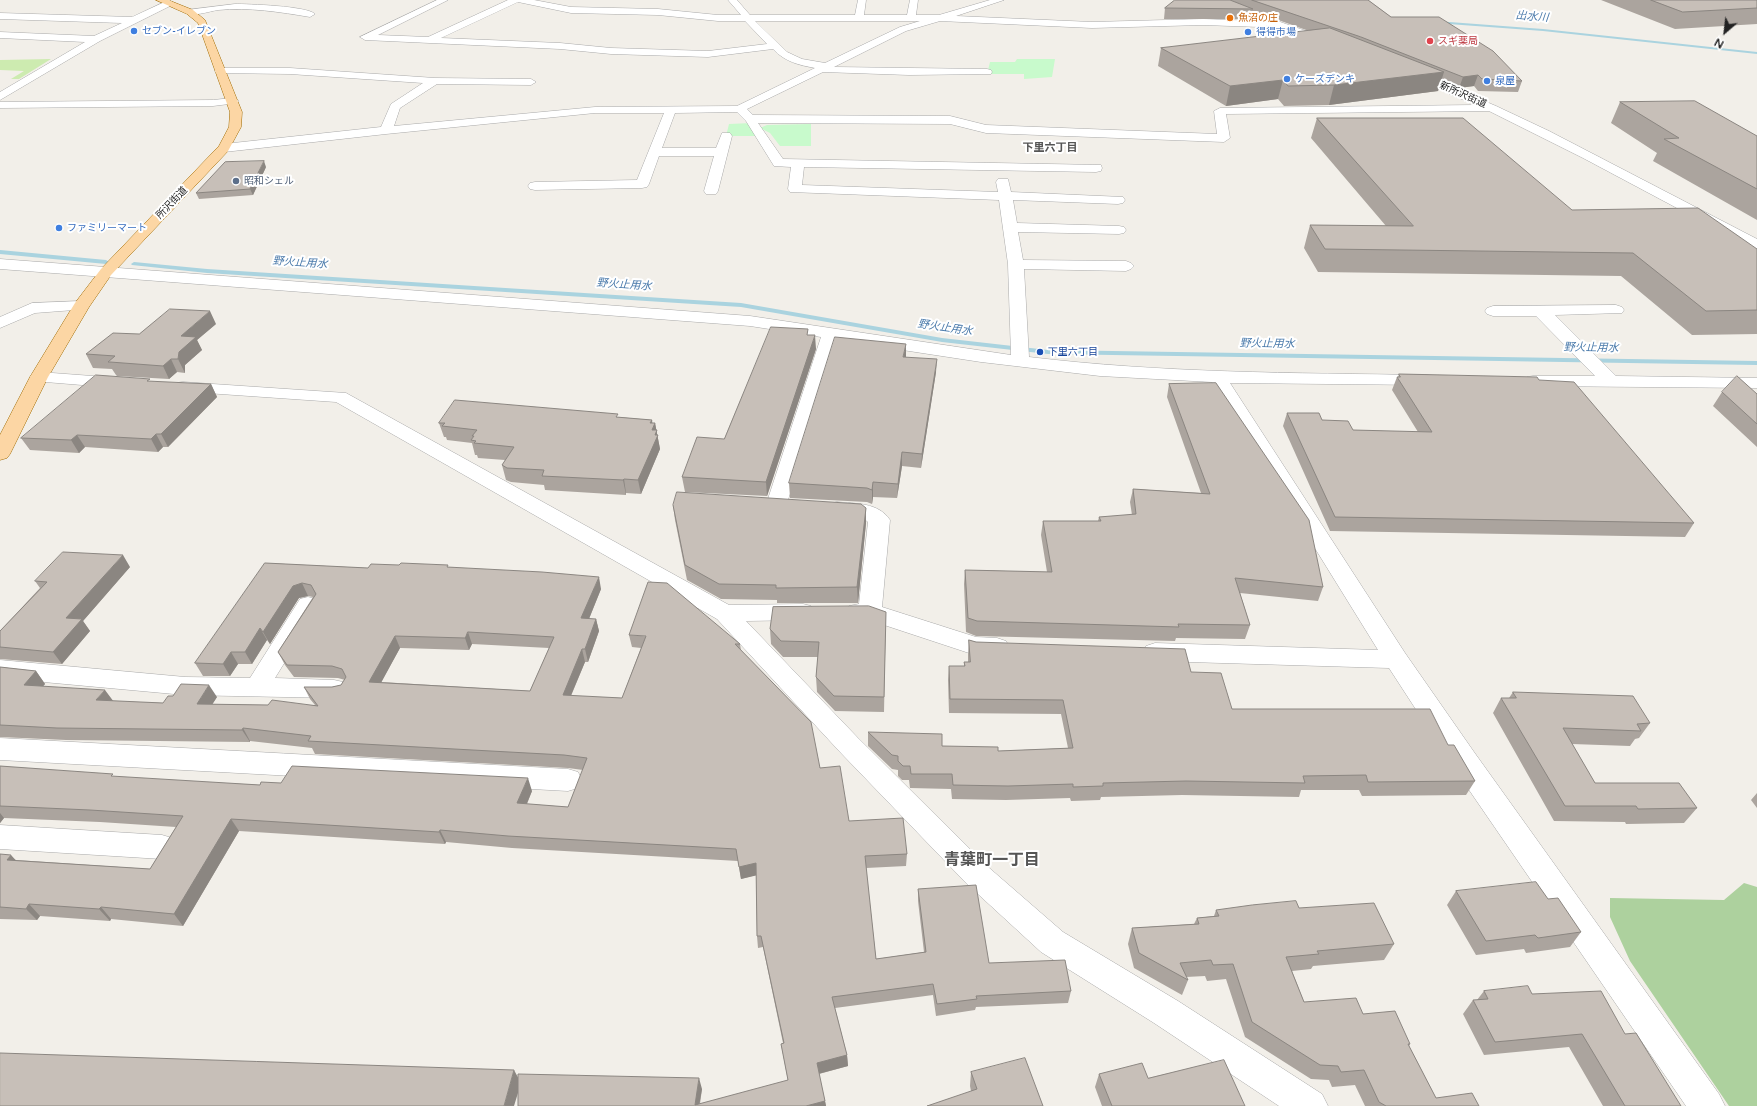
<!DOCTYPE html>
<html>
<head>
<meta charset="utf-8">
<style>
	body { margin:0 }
	#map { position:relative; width:1757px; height:1106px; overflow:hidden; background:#f2efe9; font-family:"Varela Round",sans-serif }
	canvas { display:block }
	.north { position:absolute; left:1705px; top:12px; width:40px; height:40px; -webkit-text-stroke:3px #fff; paint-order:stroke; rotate:208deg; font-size:11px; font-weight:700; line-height:16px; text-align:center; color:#222 }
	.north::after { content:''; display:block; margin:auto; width:14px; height:18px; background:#222; clip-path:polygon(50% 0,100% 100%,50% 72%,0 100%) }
</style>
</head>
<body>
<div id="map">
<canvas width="1757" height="1106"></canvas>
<div class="north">N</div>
</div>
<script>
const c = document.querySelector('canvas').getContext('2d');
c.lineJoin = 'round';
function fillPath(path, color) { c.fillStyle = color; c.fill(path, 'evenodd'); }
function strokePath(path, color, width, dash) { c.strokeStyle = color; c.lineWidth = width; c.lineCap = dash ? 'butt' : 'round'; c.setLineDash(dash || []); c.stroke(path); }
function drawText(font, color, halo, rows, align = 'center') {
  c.font = font + ' "Varela Round","Noto Sans JP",sans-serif'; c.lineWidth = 4; c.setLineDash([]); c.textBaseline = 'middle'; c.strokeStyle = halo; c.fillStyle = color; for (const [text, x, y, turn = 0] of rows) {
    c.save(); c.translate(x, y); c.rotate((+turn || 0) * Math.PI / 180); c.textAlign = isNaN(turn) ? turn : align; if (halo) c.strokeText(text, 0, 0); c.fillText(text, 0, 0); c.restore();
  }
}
const grass = new Path2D(`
	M51,59l-32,20h-8l13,-8 -24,-1v-10z`);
const forest = new Path2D(`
	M1744,883l13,4v219h-28l-99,-145 -20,-44v-19l114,2z`);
const park = new Path2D(`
	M1017,59h38l-3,18 -28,2v-5h-37l3,-12h25z
	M752,123l9,13h-35l3,-12z
	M811,124v22h-31l-10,-13 -10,-5 7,-3z`);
const stream = new Path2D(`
	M1436,21l107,8 214,23v2l-214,-23 -108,-8z
	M0,250l106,10 3,2 -3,2 -106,-10z
	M134,262l73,7 534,34 201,35 106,12 709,11v4l-709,-11 -106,-12 -201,-35 -534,-34 -75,-8 -1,-1z`);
const minor = new Path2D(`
	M169,0l5,3 -2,2 -72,36 -100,59v-8l85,-50 -85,-4v-6l94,4 28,-13 -122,-4v-6l132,4z
	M437,0h11l-70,35 50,2 80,-37h26l37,7 87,2 60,6h23l-13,-15h9l13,15h105l3,-15h8l-2,15h43l3,-15h8l-2,15h23l51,-15h14l-48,16 136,6 111,-3 56,2 -55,-21h13l115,40 1,2 -5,3 -4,-1 -53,-19 -11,2 -57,-2 -111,3 -152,-7 -34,10 -72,36 153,2 4,1 1,2 -1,2 -82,1 -86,-3 -76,37 6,6 197,1 36,9 231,9 -3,-23 6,-3 255,-3 -66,-29 -1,-2 5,-3 83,35 53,25 208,108v10l-5,-1 -169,-90 -94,-47 -263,3 4,24 -6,4 -238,-9 -36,-9 -192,-1 25,36 318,6 1,3 -1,3 -5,1 -292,-5 -2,18 196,7 -2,-10 2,-3h10l3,13 112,5 2,3 -2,3 -5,1 -105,-4 4,23 102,3 5,1 2,3 -2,3 -5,1 -101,-2 5,28 103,1 5,2 3,3 -3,3 -5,2 -102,-2 5,88c132,16 265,16 398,18l6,1 3,4 -3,4 -6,1 -197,-2 175,270 69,99 245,342 6,12h-39l-232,-338 -65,-100 -234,-7 -9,-3 -3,-6 3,-6 9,-3 223,7 -166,-268 -112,-6 -119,-14 -144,-22 -49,160 18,2 3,5 -3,5c-12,3 -25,1 -37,-2l-3,-5 55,-168 -71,-11 -750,-57v-10l750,57 261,39 -3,-91 -9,-64 -209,-8 -2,-3 3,-22 -17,-1 -28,-45 -9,-9 -62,1 -13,35h54l6,-15h8l2,3 -14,55 -2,3h-10l-2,-3 10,-35h-55l-10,28 -2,3 -5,1 -107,2 -5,-1 -2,-3 2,-3 5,-1 102,-2 27,-67h-69l-209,21 -162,18 -6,-4 6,-4 157,-17 10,-23 32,-21 -133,-9 -74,-1 -1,-2 1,-2 4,-1h70l145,10 96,1 5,3 -5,3 -94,-1 -37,24 -6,18 201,-19 142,-1 78,-38c-16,-3 -30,-6 -42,-19l-65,8 -97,-3 -51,-5 -195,-9 -5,-3zM518,2l53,11 87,2 60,6h27l22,23 -59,7 -97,-3 -51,-5 -119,-5zM755,21h165l-20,6 -75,36 -23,-4 -15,-7z
	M235,4c13,0 72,2 80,10l-5,3c-30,-5 -61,-10 -92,-7 -8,1 -27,8 -33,2l2,-2z
	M233,98l6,3 -2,2 -24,3 -213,2v-6l213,-2z
	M81,301l6,2 2,3 -2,3 -52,4 -35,15v-11l32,-14z
	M1616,305l6,2 2,3 -2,3 -67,2 61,61 141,2v10l-224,-2 -6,-1 -3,-4 3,-4 6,-1h62l-59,-60h-43l-6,-2 -2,-3 2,-3 6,-2z
	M39,372l80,6 6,1 3,4 -3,4 -6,1 -86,-7 -3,-4 3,-4z
	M183,382l163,11 383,212 74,-1 8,2 4,6 -4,6 -8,2 -57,1 112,117 129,128 76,66 115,69 144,93 6,12h-49l-125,-83 -113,-71 -74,-68 -127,-132 -123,-133 -381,-217 -159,-11 -3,-4 3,-4z
	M837,502c19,2 41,0 53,18l-8,87 94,30 21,1 9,3 3,6 -3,6 -9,3 -22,-1 -106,-35h-12l-8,-2 -4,-6 4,-6 10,-2 9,-82 -6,-5 -32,-3 -3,-5 3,-5z
	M308,597l8,2 4,6 -45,73 59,2 9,2 4,7 -4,7 -9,2 -149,-3 -185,-17v-18l185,17 65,1 50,-79z
	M0,738l568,31 10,3 4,8 -4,8 -10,3 -568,-31z
	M0,825l162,10 10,3 4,9 -4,9 -10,3 -162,-10z`);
const major = new Path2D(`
	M156,0h12l25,10 12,10 37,92 -1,15 -13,24 -117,124 -22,32 -41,70 -38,77 -3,4 -7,2v-25l30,-58 45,-74 26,-34 118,-123 10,-19 1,-15 -32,-89 -11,-9z`);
const wall = new Path2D(`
	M1175,0h193l23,17 131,64 -4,11 -40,-1 -4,-5 -15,2 -18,-7 -3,10 -109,14 -45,1 -6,-7 -52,7 -68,-40 3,-18 148,-17 -56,-20 -2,8h-87l1,-11z
	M1601,0h156v24l-82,5z
	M1620,102l137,34v84l-104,-59 4,-8 -46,-30z
	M1317,118l255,92 185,39v85l-65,1 -71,-59 -303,-4 -14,-24 6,-23 76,1 -75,-88z
	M266,167l-13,28 -54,4 -3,-6z
	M216,324l-19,16 5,10 -17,15v8l-8,-1 -8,7 -52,-3 -1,-1 -4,-6 -19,-1 -7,-14 53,-20z
	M809,335l7,14 -49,147 -82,-4 -3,-15 42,-38z
	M906,357l30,15 -15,96 -19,-2 -5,32 -24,-1 -1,7 -5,-2 -77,-4 -1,-15z
	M1399,374l140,6 155,143 -9,14 -355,-6 -47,-105 4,-13 35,7 31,10 65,2 -26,-42 5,-13h1z
	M151,382l60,2 6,13 -49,50h-5l-5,5 -73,-5 -6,6 -49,-3 -9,-12z
	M1169,384l154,203 -5,14 -78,-8 10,32 -5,14 -69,-1 -1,3 -199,-5 -10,-4 -2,-48 1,-14 82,2 -6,-37 2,-14h55l1,-4 33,-2 -2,-13 3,-13 68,4 -34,-96z
	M1722,392l35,2v53l-44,-41z
	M618,417l34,3v3h3l5,26 -19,45 -15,-1v2l-81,-5 -1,-5 -33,-3 -5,-2 -4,-15 3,-5 -27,-2 -1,-3h-2l-3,-12 -25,-3 -1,-3h-2l-5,-14z
	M673,505l193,3v15l-8,80h-81v-3l-56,-1 -34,-19 -12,-60z
	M265,563l103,5 81,-1 152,22 -12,30h7l3,12 -11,31h-3l-14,34 51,2 19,-50 -9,-1 -3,-12 111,9 1,6 79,118 29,53 58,33 -1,12 -40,2 10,91 48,-7 -6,-51v-12l71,74 82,28 -3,12 -92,4 -1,3 -39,6 -3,-21 -98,13 12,47 1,11 -29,8 6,27 1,5h-308v-28l184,11 -2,15 88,-23 -7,-37 2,-1 -20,-96 -5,1 -1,-12 -1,-61 -15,4 -3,-18 -226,-13 -66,-6 -1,2 -206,-13 -56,95 -72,-7 -1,2 -70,-5 -3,4 -37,-1v-65l16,6 134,9 26,-42 -76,-5 -96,-4 -4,5v-57l115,11 145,8 21,-2 251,8 -5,13 41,3 15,-37 -15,-2 -253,-14 -3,-6 -62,-7v1l-184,-2 -66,-3v-70l36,4 9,13 -2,2 70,15 50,2 54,-6 -5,7 56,1h47l-5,-6 -6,-12h28l9,-2 4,-5 -7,-2 -44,-1 -9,-12 -7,-13 35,-55 -5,-1 -9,2 -29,46 -3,-4 -15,24h-14l-8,12h-27l-8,-13zM472,644l77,4 -19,43 -149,-9 19,-34 69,2z
	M130,567l-47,54 7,10 -28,33 -62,-5v-28l40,-43 -5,-7z
	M886,612l-2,100 -49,-1 -18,-19 -1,-15 2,-20h-35l-12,-13 -1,-15z
	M969,640l7,2 215,30 41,37 216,36 27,36 -9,14 -104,1 -3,-6h-58l-2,7 -117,-2 -81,2 -1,3 -29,1 -1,-3 -64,2 -54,-1 -1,-10 -41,-1 -1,-8h-7l-4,-4v-6l-6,-1 -24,-23v-14l74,14 56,5 70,-3 -7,-34 -112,-1 -1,-33 1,-14h15v-4h4v-8z
	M1513,692l137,31 -11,15 -4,1 -5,7 -58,-2 23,39 102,25 -13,15 -58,1 -1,-2 -71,-1 -61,-108 8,-15h8z
	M1757,793v15l-6,-8z
	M1456,891l92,8 33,33 -11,15 -44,6 -2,-4 -48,6 -29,-50z
	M1299,908l95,36 -10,16 -71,6 -2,3 -19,2 12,31 59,12 47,30 -1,2 27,52 43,8h-114l-10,-21 -23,2 -3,-7 -18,-1 -66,-42 -19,-58 -19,2 -2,-5 -19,1 2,3 -6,15 -48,-27 -6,-24 4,-16 62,-4 3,-6 17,-2 2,-6z
	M1484,991l48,3 93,40 56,72h-78l-34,-59 -85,8 -21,-41 10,-14h4z
	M971,1072l72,34 -72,-15 -1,-5z
	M1099,1074l49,4 97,28h-143l-7,-19z`);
const shadedWall = new Path2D(`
	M1444,72l-6,19 -109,14 5,-20z
	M1478,75l-4,11 -15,2 4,-11z
	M1283,80l-5,19 -52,7 4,-20z
	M264,161l2,6 -13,28 -3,-6z
	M210,311l6,13 -19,16 5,10 -17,15v8l-7,-14 3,-23z
	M815,335l1,14 -49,147 -1,-14z
	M906,344v13h-3z
	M171,359l6,13 -8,7 -6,-13z
	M937,359l-1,13 -15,96 1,-14z
	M211,384l6,13 -49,50 -7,-13z
	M652,420l1,8 2,-5 5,26 -19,45 -3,-14 12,-57z
	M156,434l7,13 -5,5 -7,-13z
	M77,435l8,12 -6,6 -8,-13z
	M902,452v14l-5,32 1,-14z
	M624,479l2,14v2l-3,-15z
	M873,482v15l-1,7v-14z
	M866,508v15l-8,80 -1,-16z
	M123,555l7,12 -47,54 7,10 -28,33 -9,-12 13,-34z
	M599,577l2,12 -17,42 -3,-13z
	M302,583l6,13 -9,2 -29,46 -7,-12 30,-46z
	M596,619l3,12 -11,31 -3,-13z
	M260,628l7,12 -15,24 -7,-12z
	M468,632l4,12 -3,6 -4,-12z
	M395,636l5,12 -25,46 -6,-12z
	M582,649l3,13 -19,45 -3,-12z
	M231,652l7,12 -8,12 -7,-12z
	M36,671l9,13 -11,13 -10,-12z
	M209,685l8,12 -12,19 -8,-12z
	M105,690l9,12 -18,-2z
	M243,728l7,13v1l-8,-12z
	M528,778l4,13 -10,24 -5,-12z
	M0,813l4,5 -4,5z
	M231,819l8,12 -56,95 -9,-12z
	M440,830l6,12 -1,2 -6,-12z
	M11,855l11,12 -15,-7z
	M756,863l2,12 -17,4 -2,-12z
	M29,904l11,12 -3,4 -11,-11z
	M101,907l10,12 -1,2 -11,-12z
	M847,1055l1,11 -30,8 -1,-11z
	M514,1070l7,13 -7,23h-10z
	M699,1078l3,11 -3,17 -4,-1z
	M825,1101l1,5h-20z`);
const building = new Path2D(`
	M1175,0h55l23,9 -88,-1z
	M1252,0h116l23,17h48l54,34 29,30 -40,-2 -4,-4 -15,2 -102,-40z
	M1651,0h106v8l-74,4z
	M1330,28l114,44 -110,13 -46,1 -5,-6 -53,6 -69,-38z
	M1695,101l62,35v53l-93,-50 15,-1 -59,-36z
	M1317,118h146l109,92 126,-2 59,41v61l-51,1 -73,-58 -308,-4 -15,-24 103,1z
	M264,161l-14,28 -54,4 29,-31z
	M170,309l40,2 -29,25 15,1 -17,15 -1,7h-7l-8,7 -53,-4h-2l7,-6 -29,-2 27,-21 26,1z
	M771,327l37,2 -1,6h8l-49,147 -84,-5 15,-40 27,2z
	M835,337l71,7 -3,13 34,2 -15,95 -20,-2 -4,32 -25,-2 -1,8 -5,-2 -78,-5z
	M1399,374l138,3 2,3 35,2 120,141 -359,-6 -48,-104h32l3,7 26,1 5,9 79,2 -35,-55h3z
	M96,375l54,4 -3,2 64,3 -50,50h-5l-5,5 -74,-4 -6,5 -50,-2z
	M1737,376l20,18v30l-35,-32z
	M1216,383l93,137 14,67 -88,-9 15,47 -72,-1 1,3 -202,-6 -9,-3 -3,-48 87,2 -9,-51h58l-2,-4 37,-3 -3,-25 77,5 -41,-110z
	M455,400l163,14 -2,3 36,3 -2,3h5l-3,7h5l-2,5h3l-20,45 -14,-1 -1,1 -81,-4 2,-6 -37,-2 -5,-3 12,-18 -40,-4 2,-2 -5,-1 3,-4h-2l5,-6 -35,-4 3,-3h-6z
	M677,492l184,12 5,4 -9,79 -81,1v-3l-57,-1 -34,-19 -12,-60z
	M63,552l60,3 -57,63 16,1 -29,33 -53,-5v-16l47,-49 -12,-1z
	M265,563l103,5 3,-4 28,1 2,-2 47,2 -1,2 95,5 57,5 -18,41 15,1 -11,30h-3l-19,46 59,3 24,-62 -17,-1 19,-53 19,1 73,61h-5l76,78 9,46 20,-2 9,55 54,-3 4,36 -42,2 11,103 50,-7 -8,-63 58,-4 13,78 76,-3 6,31 -95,5 1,3 -40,5 -4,-20 -101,13 15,58 -30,8 8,38 -19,5h-288v-32l181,4 -4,27 93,-25 -7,-36 3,-1 -23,-107h-4l-1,-73 -17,4 -3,-18 -228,-13 -68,-6 -1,2 -208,-13 -57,95 -73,-7 -2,2 -70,-5 -3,5 -26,-2v-53l11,1 -4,5 143,9 33,-53 -93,-6 -90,-4v-40l113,8 -2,2 149,9 1,-3 20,1 11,-17 236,12 -11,25 51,4 19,-49 -23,-3 -256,-14 3,-5 -68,-8 -1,2 -185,-2 -57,-3v-58l36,4 -12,14 81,5 -9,10 67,3 5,-7h5l8,-12 28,1 -12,19 71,1 4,-5 46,6 -14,-19h28l9,-2 5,-8 -4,-8 -10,-3 -45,-1 -9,-13 38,-58 -5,-9 -9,-2 -9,3 -30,46 -3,-4 -15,24h-14l-8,12 -28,-1zM468,632l86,5 -24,54 -161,-9 26,-46 70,2z
	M869,606l17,6 -2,85 -50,-1 -18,-19 3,-35 -38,-1 -11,-12 3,-22z
	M969,640l7,2 209,7 6,23 30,1 11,36h198l18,36h6l21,36 -107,1 -2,-7 -63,1 2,7 -119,-2 -83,2v3l-30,1v-3l-65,2 -55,-1 -1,-11h-41l-1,-8h-7l-5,-5v-5l-6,-1 -24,-23 74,2v12l56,1v4l75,-3 -10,-48 -113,-1 -1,-33h16l-1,-4h6z
	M1513,692l120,4 17,27 -13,1 4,7 -78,-3 32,55h84l18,25 -59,1 -2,-3h-71l-64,-108h15z
	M1536,882l12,17 10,-1 23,34 -43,6 -3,-3 -49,6 -30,-50z
	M1296,901l3,7 75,-5 20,41 -77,7 2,3 -33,3 18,45 52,-4 7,16 32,-3 15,33h-2l28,54 36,-5 7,13h-93l-7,-4 -15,-32 -23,2 -3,-6 -18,-1 -68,-43 -19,-58 -20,1 -2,-5 -31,3 8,17 -49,-27 -7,-25 67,-4 -2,-6 22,-2 -3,-6 36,-5z
	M1528,986l4,8 69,-3 24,43 11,-1 45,73h-56l-43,-72 -87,8 -22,-42 15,-1 -4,-8z
	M0,1053l514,17 -10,36h-504z
	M1025,1058l18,48h-116l50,-17 -6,-17z
	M1224,1060l21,46h-133l-13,-32 43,-11 6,15z`);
const markers = [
	[1230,18,4,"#e8710a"],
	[134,31,4,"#3f7fe0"],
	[1248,32,4,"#3f7fe0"],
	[1430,41,4,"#e0444e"],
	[1287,79,4,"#3f7fe0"],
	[1487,81,4,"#3f7fe0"],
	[236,181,4,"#5c6f8a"],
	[59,228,4,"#3f7fe0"],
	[1040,352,4,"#1a4fb4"]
];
const farFoodnames = [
	["魚沼の庄",1238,18]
];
const farShopnames = [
	["セブン-イレブン",142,31],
	["得得市場",1256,32],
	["ケーズデンキ",1295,79],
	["泉屋",1495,81],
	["ファミリーマート",67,228]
];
const farHealthnames = [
	["スギ薬局",1438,41]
];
const farStreetnames = [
	["新所沢街道",1463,95,24],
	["所沢街道",172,203,-46]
];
const farServicenames = [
	["昭和シェル",244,181]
];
const farTransitnames = [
	["下里六丁目",1048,352]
];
const farWaternames = [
	["出水川",1532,17,5],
	["野火止用水",300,263,4],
	["野火止用水",624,285,4],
	["野火止用水",945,328,8],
	["野火止用水",1267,344,1],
	["野火止用水",1591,348,1]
];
const farNeighbourhoodnames = [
	["下里六丁目",1050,148]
];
const nearNeighbourhoodnames = [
	["青葉町一丁目",992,861]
];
fillPath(grass, '#cdebb0');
fillPath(forest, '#add19e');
fillPath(park, '#c8facc');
fillPath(stream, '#aad3df');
strokePath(minor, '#a9a9a9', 1);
strokePath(major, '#a06b00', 1);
fillPath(minor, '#fff');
fillPath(major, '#fcd6a4');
fillPath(wall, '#aba49e');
fillPath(shadedWall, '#8b8681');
fillPath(building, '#c7bfb8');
strokePath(building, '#8b8681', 1);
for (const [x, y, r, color] of markers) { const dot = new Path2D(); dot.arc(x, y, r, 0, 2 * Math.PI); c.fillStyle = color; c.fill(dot); strokePath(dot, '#fff', 1.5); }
drawText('10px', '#c56008', '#fff', farFoodnames, 'left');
drawText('10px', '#366cbe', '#fff', farShopnames, 'left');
drawText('10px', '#be3a42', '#fff', farHealthnames, 'left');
drawText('10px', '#222', '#fff', farStreetnames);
drawText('10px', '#4e5e75', '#fff', farServicenames, 'left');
drawText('10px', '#164399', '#fff', farTransitnames, 'left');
drawText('italic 11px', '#4a7aab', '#fff', farWaternames);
drawText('bold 11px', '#555', '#fff', farNeighbourhoodnames);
drawText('bold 16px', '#555', '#fff', nearNeighbourhoodnames);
</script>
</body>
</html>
